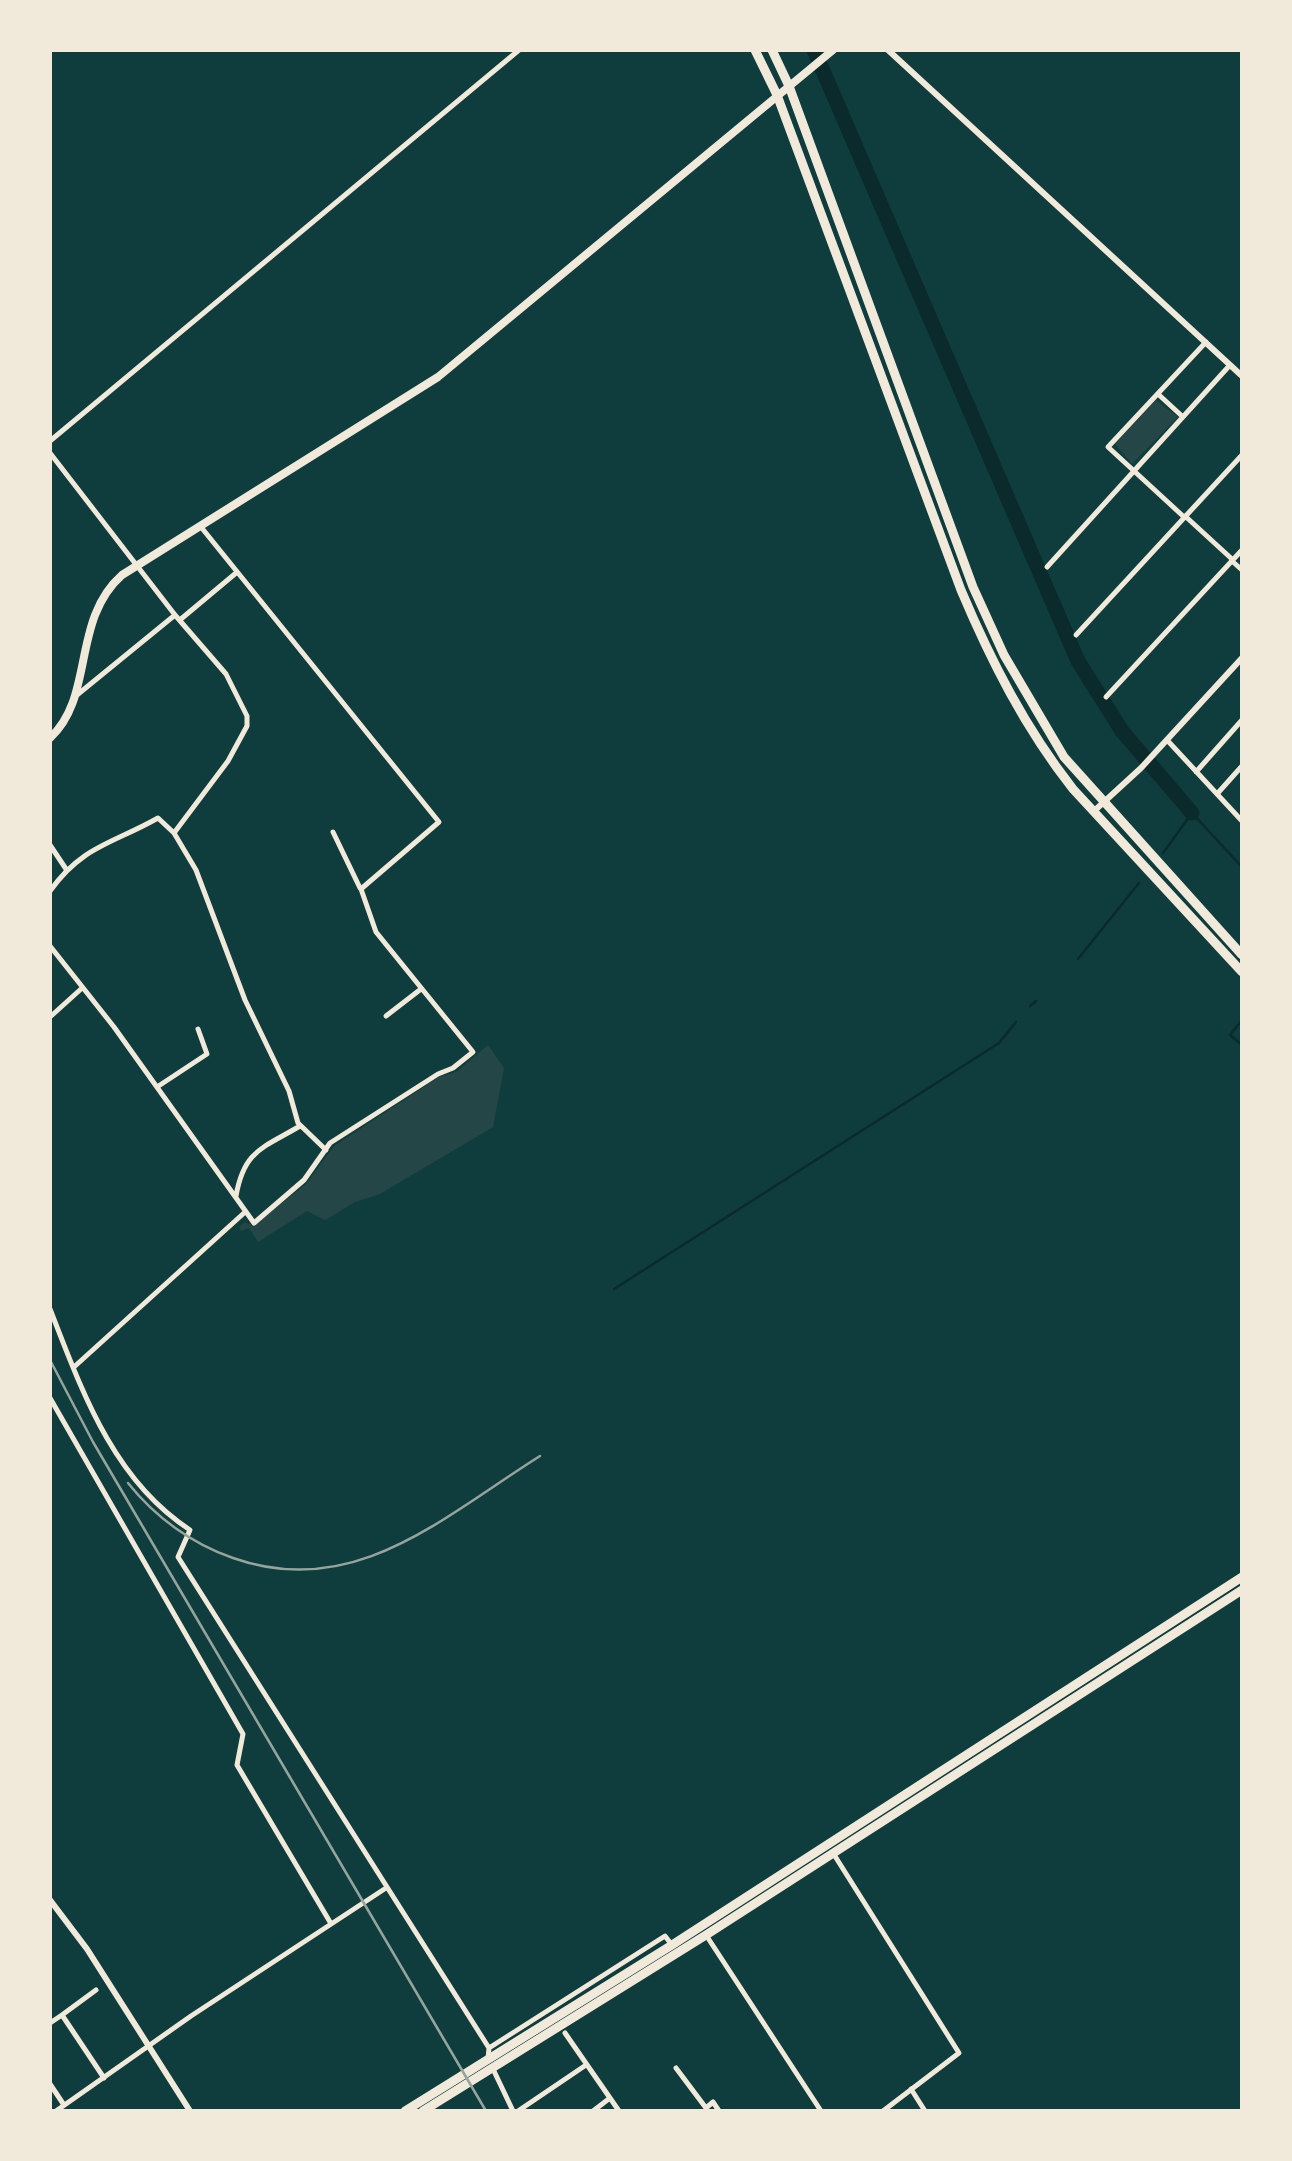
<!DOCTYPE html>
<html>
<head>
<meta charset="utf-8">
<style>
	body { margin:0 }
	#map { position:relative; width:1292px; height:2161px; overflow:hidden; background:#0f3d3e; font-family:Georgia,serif }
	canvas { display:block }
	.frame { position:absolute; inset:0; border:52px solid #f1e9da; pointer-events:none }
</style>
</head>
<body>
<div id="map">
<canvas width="1292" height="2161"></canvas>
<div class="frame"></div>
</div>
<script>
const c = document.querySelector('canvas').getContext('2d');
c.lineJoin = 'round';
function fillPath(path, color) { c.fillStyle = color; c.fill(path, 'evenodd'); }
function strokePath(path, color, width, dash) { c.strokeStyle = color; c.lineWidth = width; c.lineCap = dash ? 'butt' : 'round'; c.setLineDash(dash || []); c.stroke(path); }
const green = new Path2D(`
	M1156,400l22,17 -46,47 -17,-20z
	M488,1045l16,23 -11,59 -113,67 -25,8 -30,18 -18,-9 -49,31 -9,-14 -8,3 -2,-4 6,-5 8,4 53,-42 28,-38 105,-69 17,-5z`);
const stream = new Path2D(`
	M1163,853l29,-40 50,54
	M1078,959l61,-76
	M1030,1006l6,-5
	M1242,1020l-12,15 12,10
	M614,1289l385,-246 17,-21`);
const river = new Path2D(`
	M814,50l264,611 44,70 70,82`);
const minor = new Path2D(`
	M1158,394l25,23
	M50,441l469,-391
	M50,453l125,162 51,59 21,42v10l-19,35 -54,72
	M1185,516l48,44
	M1184,517l-76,-70 98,-105
	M1232,561l10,9
	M1047,567l183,-202
	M181,619l55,-46
	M1076,635l166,-180
	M77,695l98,-80
	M1106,697l136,-147
	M1167,740l75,81
	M1196,772l46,-52
	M1217,794l25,-28
	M333,832l27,56
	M50,845l16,24
	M50,891c32,-45 62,-47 108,-73l16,15 22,37 49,130 44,91 9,32 28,27
	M50,946l64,81 140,196 50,-43 26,-37 108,-69 15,-6 20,-16 -97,-120 -15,-43 78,-67 -238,-295
	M386,1016l35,-27
	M50,1017l31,-28
	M157,1087l50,-33 -9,-25
	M236,1196c8,-46 27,-48 64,-70
	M50,1309c32,82 63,171 140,221l-12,27 311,491 -1,11
	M74,1367l170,-154
	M50,1398l193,336 -6,31 93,157
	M833,1853l126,200 -76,58
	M706,1935l115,176
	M62,2015l34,-25
	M50,2023l12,-8 42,63
	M565,2033l54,78
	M489,2048l176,-112 7,9
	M676,2068l30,40 7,-6 6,9
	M493,2069l20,42
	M50,2084l14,21
	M911,2089l14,22
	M56,2111l135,-95 195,-128
	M518,2111l68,-46
	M593,2111l17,-13`);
const tertiary = new Path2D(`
	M888,50l354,326
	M1093,812l48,-44 101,-110
	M50,1900l37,49 103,162`);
const secondary = new Path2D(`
	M50,738c45,-41 21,-118 72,-163l316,-198 395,-327`);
const trunk = new Path2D(`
	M755,50l22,45 184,495c30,71 64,138 112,199l169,183
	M772,50l17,36 184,501 31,68 60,102 178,198
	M405,2111l267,-166 570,-368
	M423,2111l283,-176 536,-345`);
const rail = new Path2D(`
	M50,1360l43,82 393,669
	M128,1483c27,34 64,61 105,75 121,43 210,-41 307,-102`);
fillPath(green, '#244646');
strokePath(stream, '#0a2a2b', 2.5);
strokePath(river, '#0a2a2b', 15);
strokePath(minor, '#f1e9da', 5);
strokePath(tertiary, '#f1e9da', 6);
strokePath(secondary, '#f1e9da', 8);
strokePath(trunk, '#f1e9da', 9);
strokePath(rail, '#97a49c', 2.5);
</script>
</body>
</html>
